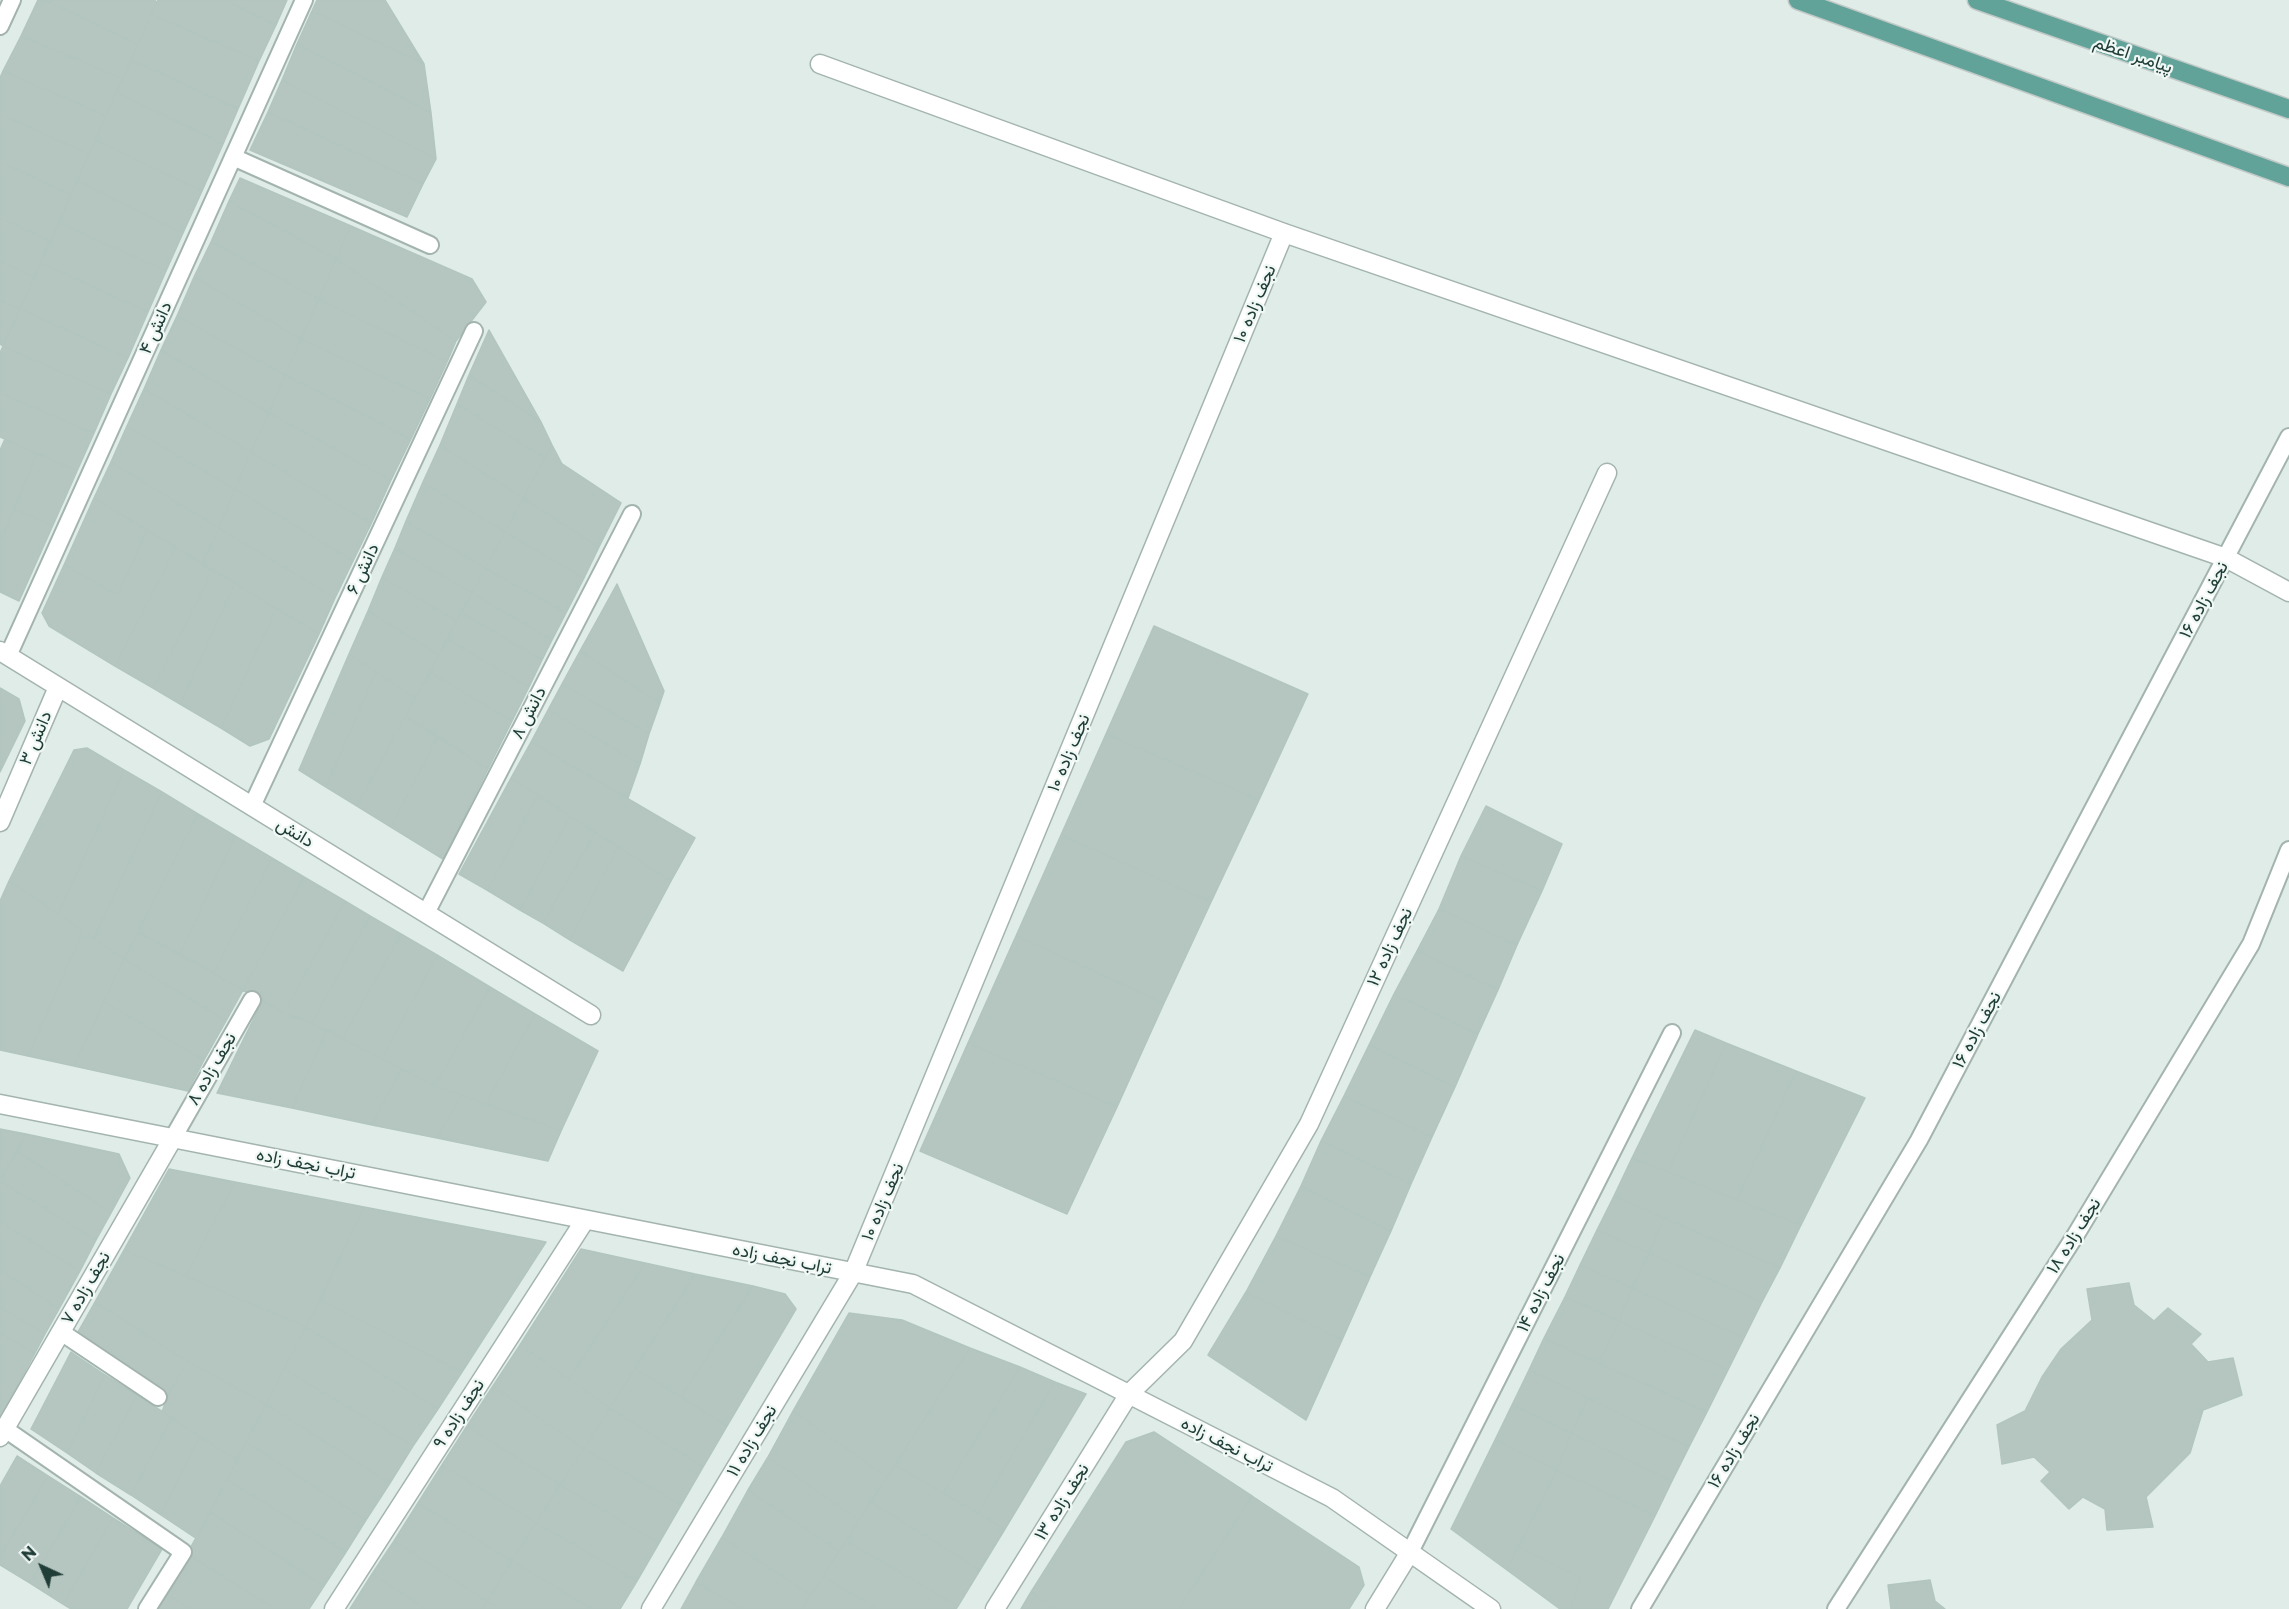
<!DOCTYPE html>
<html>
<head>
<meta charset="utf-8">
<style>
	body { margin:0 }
	#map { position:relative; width:2289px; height:1609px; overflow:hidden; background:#e0ece7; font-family:Montserrat,sans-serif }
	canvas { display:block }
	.north { position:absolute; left:12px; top:1537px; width:60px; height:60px; -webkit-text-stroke:4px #f0f8f5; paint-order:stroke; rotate:316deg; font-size:16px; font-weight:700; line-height:24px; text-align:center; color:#203d37 }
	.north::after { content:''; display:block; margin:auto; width:21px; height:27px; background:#203d37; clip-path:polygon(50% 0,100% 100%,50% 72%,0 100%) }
</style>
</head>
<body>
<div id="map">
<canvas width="2289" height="1609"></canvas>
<div class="north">N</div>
</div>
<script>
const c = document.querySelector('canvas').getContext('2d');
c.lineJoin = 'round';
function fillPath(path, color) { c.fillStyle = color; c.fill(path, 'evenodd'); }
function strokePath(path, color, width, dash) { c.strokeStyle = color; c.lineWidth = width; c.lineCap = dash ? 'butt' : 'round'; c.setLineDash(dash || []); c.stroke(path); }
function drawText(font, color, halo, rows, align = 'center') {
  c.font = font + ' Montserrat,Vazirmatn,sans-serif'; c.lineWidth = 4.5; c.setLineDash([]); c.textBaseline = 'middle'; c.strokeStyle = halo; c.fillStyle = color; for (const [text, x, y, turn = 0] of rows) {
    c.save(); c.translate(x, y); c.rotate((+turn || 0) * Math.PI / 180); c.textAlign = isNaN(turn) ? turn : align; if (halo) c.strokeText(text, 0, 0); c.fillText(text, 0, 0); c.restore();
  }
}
const building = new Path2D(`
	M38,0h6l94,44 -15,35 -102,-43z
	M44,0h110l3,2 -19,42z
	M158,0h67l51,25 -17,36 -108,-47z
	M225,0h62l-11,25z
	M317,0h68l39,64 -112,-53z
	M312,11l112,53 7,49 -134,-69z
	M151,14l108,47 -21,48 -107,-49z
	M21,36l102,43 -17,37 -103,-45z
	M297,44l134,69 5,46 -154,-79z
	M131,60l107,49 -15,35 -107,-52z
	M3,71l103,45 -17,38 -89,-40v-36z
	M282,80l154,79 -13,25 -155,-72z
	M116,92l107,52 -21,47 -107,-51z
	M268,112l155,72 -16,33 -157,-67z
	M0,114l89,40 -18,41 -71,-33z
	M95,140l107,51 -19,42 -106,-52z
	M0,162l71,33 -21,46 -50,-23z
	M240,178l111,48 -15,33 -107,-58z
	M77,181l106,52 -17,38 -107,-48z
	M229,201l107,58 -17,40 -108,-57z
	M0,218l50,23 -16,36 -34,-16z
	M59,223l107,48 -18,41 -107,-49z
	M351,226l121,53 14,23 -30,39 -120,-82z
	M211,242l108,57 -18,40 -107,-62z
	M336,259l120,82 -9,21 -128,-63z
	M0,261l34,16 -14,32 -20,-9z
	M41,263l107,49 -20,46 -108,-49z
	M194,277l107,62 -16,36 -108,-59z
	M319,299l128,63 -17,37 -129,-60z
	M0,300l20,9 -17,37 -3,-2z
	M20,309l108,49 -17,36 -108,-48z
	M177,316l108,59 -16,38 -108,-63z
	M489,330l52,92 -72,-47z
	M301,339l129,60 -19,40 -126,-64z
	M3,346l108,48 -17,39 -94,-40v-40z
	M161,350l108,63 -18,39 -107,-63z
	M285,375l126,64 -20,41 -122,-67z
	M469,375l72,47 11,23 -7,13 -88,-54z
	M144,389l107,63 -16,37 -108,-63z
	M0,393l94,40 -17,38 -77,-34z
	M457,404l88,54 -22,40 -83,-53z
	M269,413l122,67 -20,44 -120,-72z
	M127,426l108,63 -16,39 -108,-66z
	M5,439l32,15 -37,89v-93z
	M440,445l83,53 -18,34 -82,-50z
	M552,445l10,19 59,39 -22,44 -76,-49z
	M251,452l120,72 -18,37 -118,-72z
	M37,454l40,17 -24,54 -39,-16z
	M111,462l108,66 -17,36 -108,-66z
	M423,482l82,50 -20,36 -79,-47z
	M235,489l118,72 -18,37 -116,-70z
	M94,498l53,32 -29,65 -54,-30z
	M523,498l76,49 -15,31 -79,-46z
	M14,509l39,16 -34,76 -19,-9v-49z
	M406,521l79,47 -13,25 -77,-45z
	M219,528l116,70 -16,36 -117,-70z
	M147,530l29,17 -61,119 -66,-40 -7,-13 22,-48 54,30z
	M505,532l79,46 -18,35 -81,-45z
	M176,547l37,23 -60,118 -38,-22z
	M395,548l77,45 -15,28 -75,-44z
	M485,568l81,45 -14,27 -80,-47z
	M213,570l22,13 -55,121 -27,-16z
	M382,577l75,44 -18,34 -71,-44z
	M235,583l41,26 -55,119 -41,-24z
	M617,584l47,107 -4,12 -80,-52z
	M472,593l80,47 -10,20 -81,-48z
	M276,609l43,25 -50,105 -19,7 -29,-18z
	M368,611l71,44 -24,43 -66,-44z
	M461,612l81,48 -13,27 -82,-48z
	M1154,626l154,68 -49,106 -153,-66z
	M447,639l82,48 -17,34 -82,-49z
	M580,651l80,52 -11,31 -87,-50z
	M349,654l27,18 -50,115 -27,-17z
	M376,672l39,26 -58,108 -31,-19z
	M430,672l82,49 -24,48 -83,-52z
	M562,684l87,50 -9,30 -92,-54z
	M0,688l19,11 6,22 -25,51z
	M548,710l92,54 -12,34 -97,-56z
	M405,717l33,19 -47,91 -34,-21z
	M1106,734l153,66 -48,102 -150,-67z
	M438,736l50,33 -45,90 -52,-32z
	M531,742l164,96 -24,43 -160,-103z
	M87,748l37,22 -66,144 -49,-33 65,-131z
	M124,770l38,22 -68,146 -36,-24z
	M511,778l27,17 -51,95 -28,-16z
	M162,792l36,22 -74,145 -30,-21z
	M538,795l32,21 -50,94 -33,-20z
	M1486,806l76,38 -20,47 -81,-35z
	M198,814l37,22 -55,118 -42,-22z
	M570,816l25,17 -52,90 -23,-13z
	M595,833l23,14 -48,93 -27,-17z
	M1061,835l150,67 -47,101 -148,-67z
	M235,836l37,22 -58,115 -34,-19z
	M618,847l53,34 -48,90 -53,-31z
	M1461,856l81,35 -25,54 -78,-36z
	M272,858l32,19 -61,113 -29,-17z
	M304,877l41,24 -61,112 -41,-23z
	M9,881l74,50 -55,125 -28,-6v-149z
	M345,901l25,15 -58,107 -28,-10z
	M1439,909l78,36 -19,45 -81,-39z
	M370,916l31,18 -59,105 -30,-16z
	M83,931l41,28 -50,107 -46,-10z
	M138,932l105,58 -17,31 -102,-62z
	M401,934l36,21 -55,104 -40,-20z
	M1016,936l148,67 -47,104 -149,-64z
	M1417,951l81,39 -20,44 -84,-40z
	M437,955l53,32 -55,99 -53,-27z
	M124,959l102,62 -22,39 -100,-58z
	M490,987l45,27 -49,90 -51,-18z
	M1394,994l84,40 -23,53 -86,-42z
	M263,1000l21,13 43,17 -35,78 -75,-15z
	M104,1002l100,58 -16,31 -114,-25z
	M535,1014l63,37 -37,80 -75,-27z
	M327,1030l74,39 -29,56 -80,-17z
	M1695,1030l31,13 -58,129 -36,-14z
	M968,1043l149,64 -50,107 -147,-63z
	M1726,1043l70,28 -59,129 -69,-28z
	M1369,1045l86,42 -23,50 -88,-41z
	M401,1069l34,17 26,9 -24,43 -65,-13z
	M1796,1071l69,27 -64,127 -64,-25z
	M461,1095l100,36 -13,30 -111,-23z
	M1344,1096l88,41 -21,47 -90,-43z
	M0,1129l26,5 -26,47z
	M26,1134l93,20 11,24 -19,35 -94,-62z
	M1321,1141l90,43 -20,47 -90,-45z
	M17,1151l94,62 -15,27 -96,-59z
	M1632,1158l169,67 -21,43 -166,-72z
	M169,1169l66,13 -49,94 -62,-26z
	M0,1181l96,59 -16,31 -80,-49z
	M235,1182l129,25 -58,120 -120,-51z
	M1301,1186l90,45 -21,46 -94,-41z
	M1614,1196l50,22 -15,35 -52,-23z
	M364,1207l182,35 -84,130 -142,-72z
	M1664,1218l116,50 -18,34 -113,-49z
	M0,1222l80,49 -21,38 -59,-39z
	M1597,1230l52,23 -17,35 -52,-23z
	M1276,1236l94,41 -28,63 -96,-48z
	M581,1249l64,14 -76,116 -49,-34z
	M124,1250l182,77 -40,77 -79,-43 -92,-59z
	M1649,1253l113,49 -18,36 -112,-50z
	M645,1263l50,11 -85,134 -41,-29z
	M1580,1265l52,23 -13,33 -54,-24z
	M0,1270l59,39 -14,25 -45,-27z
	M695,1274l58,12 -72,111 -46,-29z
	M2129,1283l5,22 20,16 14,-13 33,26 -10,10 17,18 25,-4 9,37 -39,15 -13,43 -44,44 7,30 -46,3 -2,-21 -22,-12 -14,12 -28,-28 9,-9 -16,-15 -32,7 -5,-39 28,-14 17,-34 19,-28 31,-29 -5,-31z
	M753,1286l32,8 11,15 -69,117 -46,-29z
	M1632,1288l112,50 -16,32 -109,-49z
	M1246,1292l96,48 -36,80 -98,-65z
	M1565,1297l54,24 -20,43 -55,-26z
	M320,1300l142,72 -24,37 -132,-82z
	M95,1302l92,59 -19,34 -90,-63z
	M0,1307l45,27 -10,19 -35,-19z
	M849,1313l53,7 68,28 -83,129 -94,-66z
	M1619,1321l109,49 -21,42 -108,-48z
	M306,1327l132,82 -25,37 -129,-77z
	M0,1334l35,19 -27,50 -8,-4z
	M1544,1338l163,74 -18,35 -160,-77z
	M520,1345l90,63 -26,41 -91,-63z
	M970,1348l50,19 -77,126 -48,-28z
	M71,1352l34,23 -38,78 -36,-24z
	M187,1361l79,43 -29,56 -75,-48 6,-17z
	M1020,1367l35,15 -77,131 -35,-20z
	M635,1368l92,58 -24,41 -93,-59z
	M284,1369l129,77 -23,37 -124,-79z
	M1529,1370l59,28 -17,35 -59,-28z
	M105,1375l32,20 -41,78 -29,-20z
	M1055,1382l31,12 -81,135 -27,-16z
	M493,1386l91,63 -24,36 -93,-59z
	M137,1395l35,23 -41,77 -35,-22z
	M1588,1398l101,49 -17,34 -101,-48z
	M0,1399l8,4 -8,15z
	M266,1404l124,79 -24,37 -120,-78z
	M1512,1405l59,28 -14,37 -62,-30z
	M610,1408l93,59 -22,38 -97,-56z
	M793,1411l94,66 -28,43 -91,-63z
	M172,1418l28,19 -39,78 -30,-20z
	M467,1426l93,59 -24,38 -94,-58z
	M1154,1432l98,64 -73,113h-124l-24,-17 95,-150z
	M1571,1433l101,48 -17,35 -98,-46z
	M200,1437l37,23 -40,79 -36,-24z
	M1495,1440l62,30 -50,100 -56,-41z
	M246,1442l120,78 -20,32 -119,-72z
	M584,1449l97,56 -22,38 -99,-58z
	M17,1456l31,20 -48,81v-71z
	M768,1457l91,63 -20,31 -91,-61z
	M442,1465l94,58 -24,38 -94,-58z
	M895,1465l110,64 -25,41 -109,-68z
	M1557,1470l98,46 -47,93h-37l9,-32 -62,-30z
	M48,1476l33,21 -51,86 -30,-18v-8z
	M227,1480l119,72 -22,34 -114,-74z
	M560,1485l99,58 -22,38 -101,-58z
	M748,1490l91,61 -28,44 -89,-58z
	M1252,1496l107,71 5,18 -15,24h-170z
	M81,1497l32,21 -50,86 -33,-21z
	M871,1502l109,68 -22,36 -112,-65z
	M418,1503l94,58 -25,40 -93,-60z
	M210,1512l114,74 -15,23h-34l-88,-55z
	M113,1518l49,31 -35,60h-56l-8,-5z
	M536,1523l101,58 -17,28h-28l-80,-48z
	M722,1537l89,58 -9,14h-60l-46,-27z
	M394,1541l93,60 -5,8h-55l-55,-35z
	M846,1541l112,65 -2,3h-79l-54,-33z
	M1518,1547l62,30 -9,32h-11l-53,-39z
	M187,1554l88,55h-85l-26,-16z
	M512,1561l80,48h-92l-13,-8z
	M372,1574l55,35h-77z
	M823,1576l54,33h-75z
	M1930,1580l5,21 10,8h-54l-3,-24z
	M696,1582l46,27h-61z
	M1031,1592l24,17h-34z
	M164,1593l26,16h-36z
	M487,1601l13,8h-18z`);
const service = new Path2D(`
	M0,26l12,-26
	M233,157l197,88
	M8,656l296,-656
	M252,806l222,-475
	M426,913l206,-399
	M173,1138l79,-138
	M61,1332l97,65
	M5,1429l178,123 -36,57
	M1410,1552l262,-519
	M1640,1609l279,-469 370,-703
	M1836,1609l239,-373 176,-292 38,-94`);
const minor = new Path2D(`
	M820,64l464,169 942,325 63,34
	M0,651l591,364
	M0,822l58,-135
	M0,1104l913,180 419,214 159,111
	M0,1437l173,-299
	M334,1609l251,-389
	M651,1609l202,-336 431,-1040
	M995,1609l134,-215 54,-53 126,-217 298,-651
	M1375,1609l35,-57`);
const primary = new Path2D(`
	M1798,0l491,177
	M1977,0l312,109`);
const streetNames = [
	["پیامبر اعظم",2133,55,19],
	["نجف زاده ۱۰",1255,304,-67],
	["دانش ۴",156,328,-66],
	["دانش ۶",363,569,-65],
	["نجف زاده ۱۶",2204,600,-62],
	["دانش ۸",529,713,-63],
	["دانش ۳",36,738,-67],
	["نجف زاده ۱۰",1069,753,-67],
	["دانش",295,833,31],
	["نجف زاده ۱۲",1390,947,-65],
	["نجف زاده ۱۶",1977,1030,-62],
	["نجف زاده ۸",212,1069,-60],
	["تراب نجف زاده",306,1164,11],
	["نجف زاده ۱۰",883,1202,-67],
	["نجف زاده ۱۸",2074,1236,-58],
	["تراب نجف زاده",782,1259,11],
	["نجف زاده ۷",86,1288,-60],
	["نجف زاده ۱۴",1541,1293,-63],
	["نجف زاده ۹",459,1414,-57],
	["نجف زاده ۱۱",752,1441,-59],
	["تراب نجف زاده",1227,1445,27],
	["نجف زاده ۱۶",1734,1451,-59],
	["نجف زاده ۱۳",1062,1502,-58]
];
fillPath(building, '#b5c6c1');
strokePath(building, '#b2c5bf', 1.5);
strokePath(service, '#a3b4af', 20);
strokePath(minor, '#a3b4af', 21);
strokePath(primary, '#c1c9c7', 21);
strokePath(service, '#fff', 16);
strokePath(minor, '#fff', 18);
strokePath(primary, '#62a399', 18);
drawText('18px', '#203d37', '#f0f8f5', streetNames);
</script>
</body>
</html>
